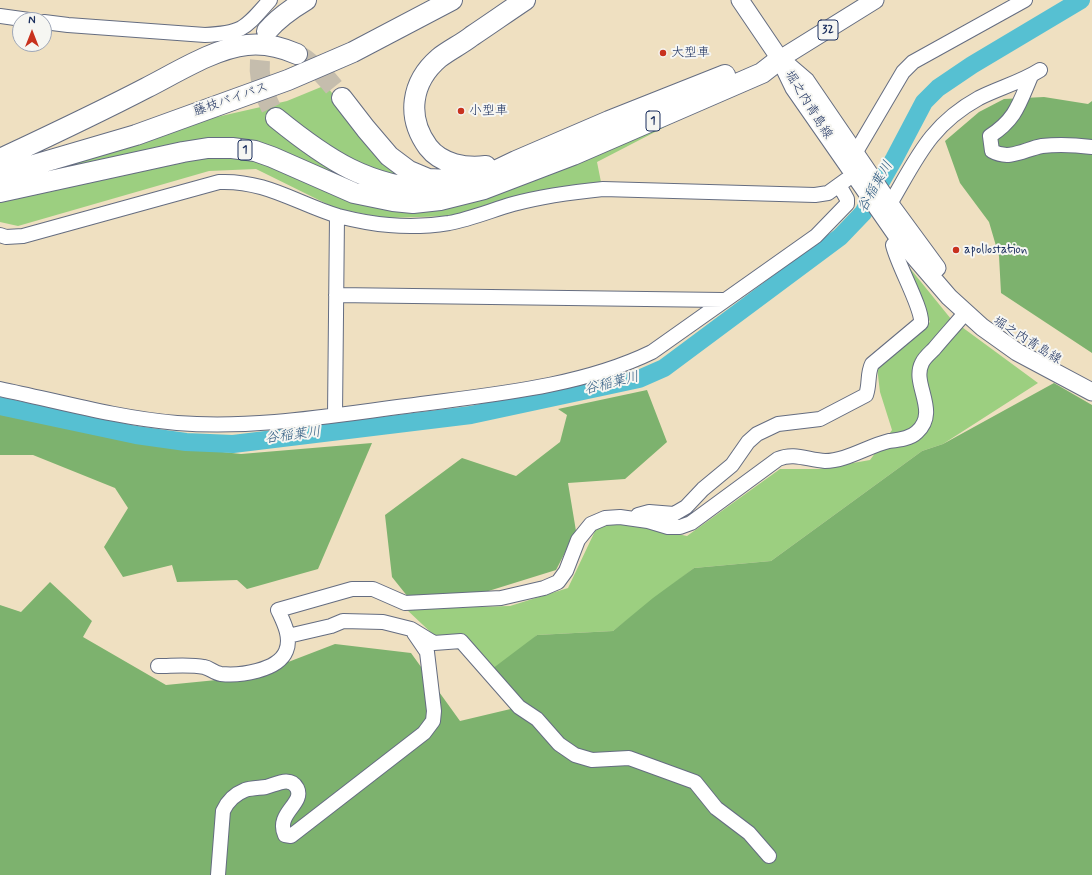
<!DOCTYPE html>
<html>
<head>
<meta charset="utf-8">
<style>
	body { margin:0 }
	#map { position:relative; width:1092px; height:875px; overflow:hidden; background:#efe0c1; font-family:Mynerve,sans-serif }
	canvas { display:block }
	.north { position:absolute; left:12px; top:12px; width:40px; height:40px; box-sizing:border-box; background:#f6f6f2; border:1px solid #9ea6b7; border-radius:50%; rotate:0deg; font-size:11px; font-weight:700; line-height:16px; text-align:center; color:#1b2f5e }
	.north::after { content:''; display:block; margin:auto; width:14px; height:18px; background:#c8321e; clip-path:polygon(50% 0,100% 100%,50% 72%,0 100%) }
</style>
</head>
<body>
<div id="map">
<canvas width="1092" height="875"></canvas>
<div class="north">N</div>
</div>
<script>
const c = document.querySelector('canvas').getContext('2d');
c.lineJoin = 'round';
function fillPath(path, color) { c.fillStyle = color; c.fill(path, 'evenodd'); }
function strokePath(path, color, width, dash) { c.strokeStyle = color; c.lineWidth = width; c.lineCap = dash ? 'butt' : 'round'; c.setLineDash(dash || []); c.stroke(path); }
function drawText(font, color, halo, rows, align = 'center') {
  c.font = font + ' Mynerve,"Klee One",sans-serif'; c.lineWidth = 4; c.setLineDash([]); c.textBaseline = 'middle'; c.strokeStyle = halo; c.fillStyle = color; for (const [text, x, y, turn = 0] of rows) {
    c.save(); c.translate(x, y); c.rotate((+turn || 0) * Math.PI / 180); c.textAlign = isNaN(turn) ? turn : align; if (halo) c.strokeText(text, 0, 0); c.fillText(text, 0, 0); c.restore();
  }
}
const green = new Path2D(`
	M326,85l42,56 55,40 -60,-1 12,15 -115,-47 -255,33 203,-62 79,-18z
	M684,117l-87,45 4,20 -98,18 -50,16 -69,2 -49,-10 -79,-39 -47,2 -191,55 -18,-4v-21l215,-48 46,5 89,37z
	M904,261l47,58 87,64 -95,61 -21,7 -151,110 -77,7 -81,63 -76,4 -38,35 -60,-30 -33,-31 104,-3 58,-18 28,-59 21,-8 70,15 93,-67h39l51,-9 22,-30 -12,-38 -3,-25 53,-45z`);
const forest = new Path2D(`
	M1044,97l44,7 4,-3v252l-91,-60 -2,-37 -10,-34 -29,-39 -15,-42 34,-29 25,-13z
	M1054,383l38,22v470h-1092v-270l21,7 29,-30 42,39 -9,16 83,48 101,-10 16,-11 52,-20 76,9 49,68 59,-14 -27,-38 45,-34 76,-4 40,-33 41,-30 77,-7 151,-110 21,-7z
	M647,390l20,52 -42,37 -57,4 8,48 -20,39 -74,23 -74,4 -16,-20 -7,-62 77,-57 54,18 44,-34 7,-27 -9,-6z
	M0,413l139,30 102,11 131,-11 -54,126 -71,20 -10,-9 -60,2 -5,-17 -49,12 -19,-30 24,-39 -13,-20 -82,-33h-33z`);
const river = new Path2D(`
	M0,406l136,29 50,7 47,2 238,-29 168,-36 25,-11 176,-131 23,-24 31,-54 30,-57 14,-14 34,-23 109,-65`);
const highwayTunnel = new Path2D(`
	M267,31c-13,37 -8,54 9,87
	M297,54c19,11 32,26 45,44`);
const minor = new Path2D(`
	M0,16l29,4
	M44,22l24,3 137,10c39,-2 40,-7 65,-35
	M1031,76c-12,28 -15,43 -41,60l2,15c18,10 33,-2 50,-5 17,-2 34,-1 50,1
	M850,162l53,-90 10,-10 112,-62
	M890,204c27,-46 40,-79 89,-106 20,-10 42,-16 61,-28
	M0,235l6,2 17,-1 196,-54c46,-2 77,21 119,34 16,4 34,8 51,9 19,2 41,1 60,-2 22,-4 43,-13 64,-19 30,-8 60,-12 90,-15l212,6 13,-2 18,-13
	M336,295l387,5
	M0,389c58,12 117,29 177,34 77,6 152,-7 229,-17 80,-11 172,-18 246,-54l164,-116 31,-32v-5l-8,-14
	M335,415l2,-199
	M638,515l11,-3 25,2 12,-7 17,-18 29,-24 16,-23 9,-8 21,-10 42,-5 46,-24c4,-11 1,-21 6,-31l49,-41c2,-14 -24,-59 -28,-78l6,-6
	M288,636l43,-10 12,-5 40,1 28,7 23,14 27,-2 58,66 18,12 22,25 16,11 17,5 37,-2 66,24 21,26 33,25 20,23
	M158,666c14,0 32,-2 46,1 6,1 10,6 17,7 18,2 57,-3 65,-23 6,-14 -3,-30 -8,-41l74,-21h21l32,14 96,-5 43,-10 14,-6 8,-11 12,-31 13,-16 14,-6 15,-1 28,4 20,6h12l11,-4 87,-64c16,-7 30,1 47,2 21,0 43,-15 64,-20 9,-1 21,-2 28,-9 23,-21 -6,-48 5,-69 2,-5 8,-10 12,-14 10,-12 21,-24 32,-37
	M218,875l5,-64c4,-9 12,-17 22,-21 6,-2 14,-2 21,-3 9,-2 24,-12 31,1 8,16 -22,25 -12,47l6,1 133,-103 9,-12 1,-10 -7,-59 -13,-19`);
const major = new Path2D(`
	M740,0l40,59 14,29 105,151 50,58 33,30 35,25 75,40
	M780,59l95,-59
	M785,63l21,18 84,123 47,64`);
const highway = new Path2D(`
	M267,31c11,-13 24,-22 39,-31
	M342,98l24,31 23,27 20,15 19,8 22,1 41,-7 25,-12 93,-40 116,-46
	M276,118c53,43 91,68 160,73
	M0,159c49,-23 98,-46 146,-71 28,-14 69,-40 101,-43 18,-2 34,2 50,9
	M486,166c-20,3 -45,-2 -58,-19 -22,-30 -17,-65 11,-89 10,-8 23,-14 33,-22 18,-12 35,-24 53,-36
	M0,175l136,-40 152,-55 65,-28 99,-52
	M0,192l183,-40 25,-4h24l23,3 17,6 82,36 39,8 20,2 27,-3 44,-11 89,-34 189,-82 18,-14`);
const markers = [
	[663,53,4,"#c8321e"],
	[461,111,4,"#c8321e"],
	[956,250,4,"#c8321e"]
];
const shields = [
	[828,30,20],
	[653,121,14],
	[245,150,14]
];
const shieldNames = [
	["32",828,30],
	["1",653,121],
	["1",245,150]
];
const poiNames = [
	["大型車",671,53],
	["小型車",469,111],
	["apollostation",964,250]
];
const streetNames = [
	["藤枝バイパス",231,100,-19],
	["堀之内青島線",808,105,58],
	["堀之内青島線",1027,341,32]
];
const waterNames = [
	["谷稲葉川",876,187,-60],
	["谷稲葉川",612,384,-14],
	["谷稲葉川",293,436,-7]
];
fillPath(green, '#9ccf80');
fillPath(forest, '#7db26e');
strokePath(river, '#56c0d2', 18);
strokePath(highwayTunnel, '#c5bdad', 20, [20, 10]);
strokePath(minor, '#656d81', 16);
strokePath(major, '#656d81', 19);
strokePath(highway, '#656d81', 22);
strokePath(minor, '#fff', 14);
strokePath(major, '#fff', 17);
strokePath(highway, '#fff', 20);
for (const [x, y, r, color] of markers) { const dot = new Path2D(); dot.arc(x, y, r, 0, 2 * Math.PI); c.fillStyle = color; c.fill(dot); strokePath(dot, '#f6f6f2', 1.5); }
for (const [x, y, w] of shields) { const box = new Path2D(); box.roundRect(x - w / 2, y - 10, w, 20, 3); c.fillStyle = '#f6f6f2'; c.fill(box); strokePath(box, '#1b2f5e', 1); }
drawText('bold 12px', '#1b2f5e', null, shieldNames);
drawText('13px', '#1b2f5e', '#f6f6f2', poiNames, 'left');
drawText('13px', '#1b2f5e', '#f6f6f2', streetNames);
drawText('italic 14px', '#2d5a81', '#f6f6f2', waterNames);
</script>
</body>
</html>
